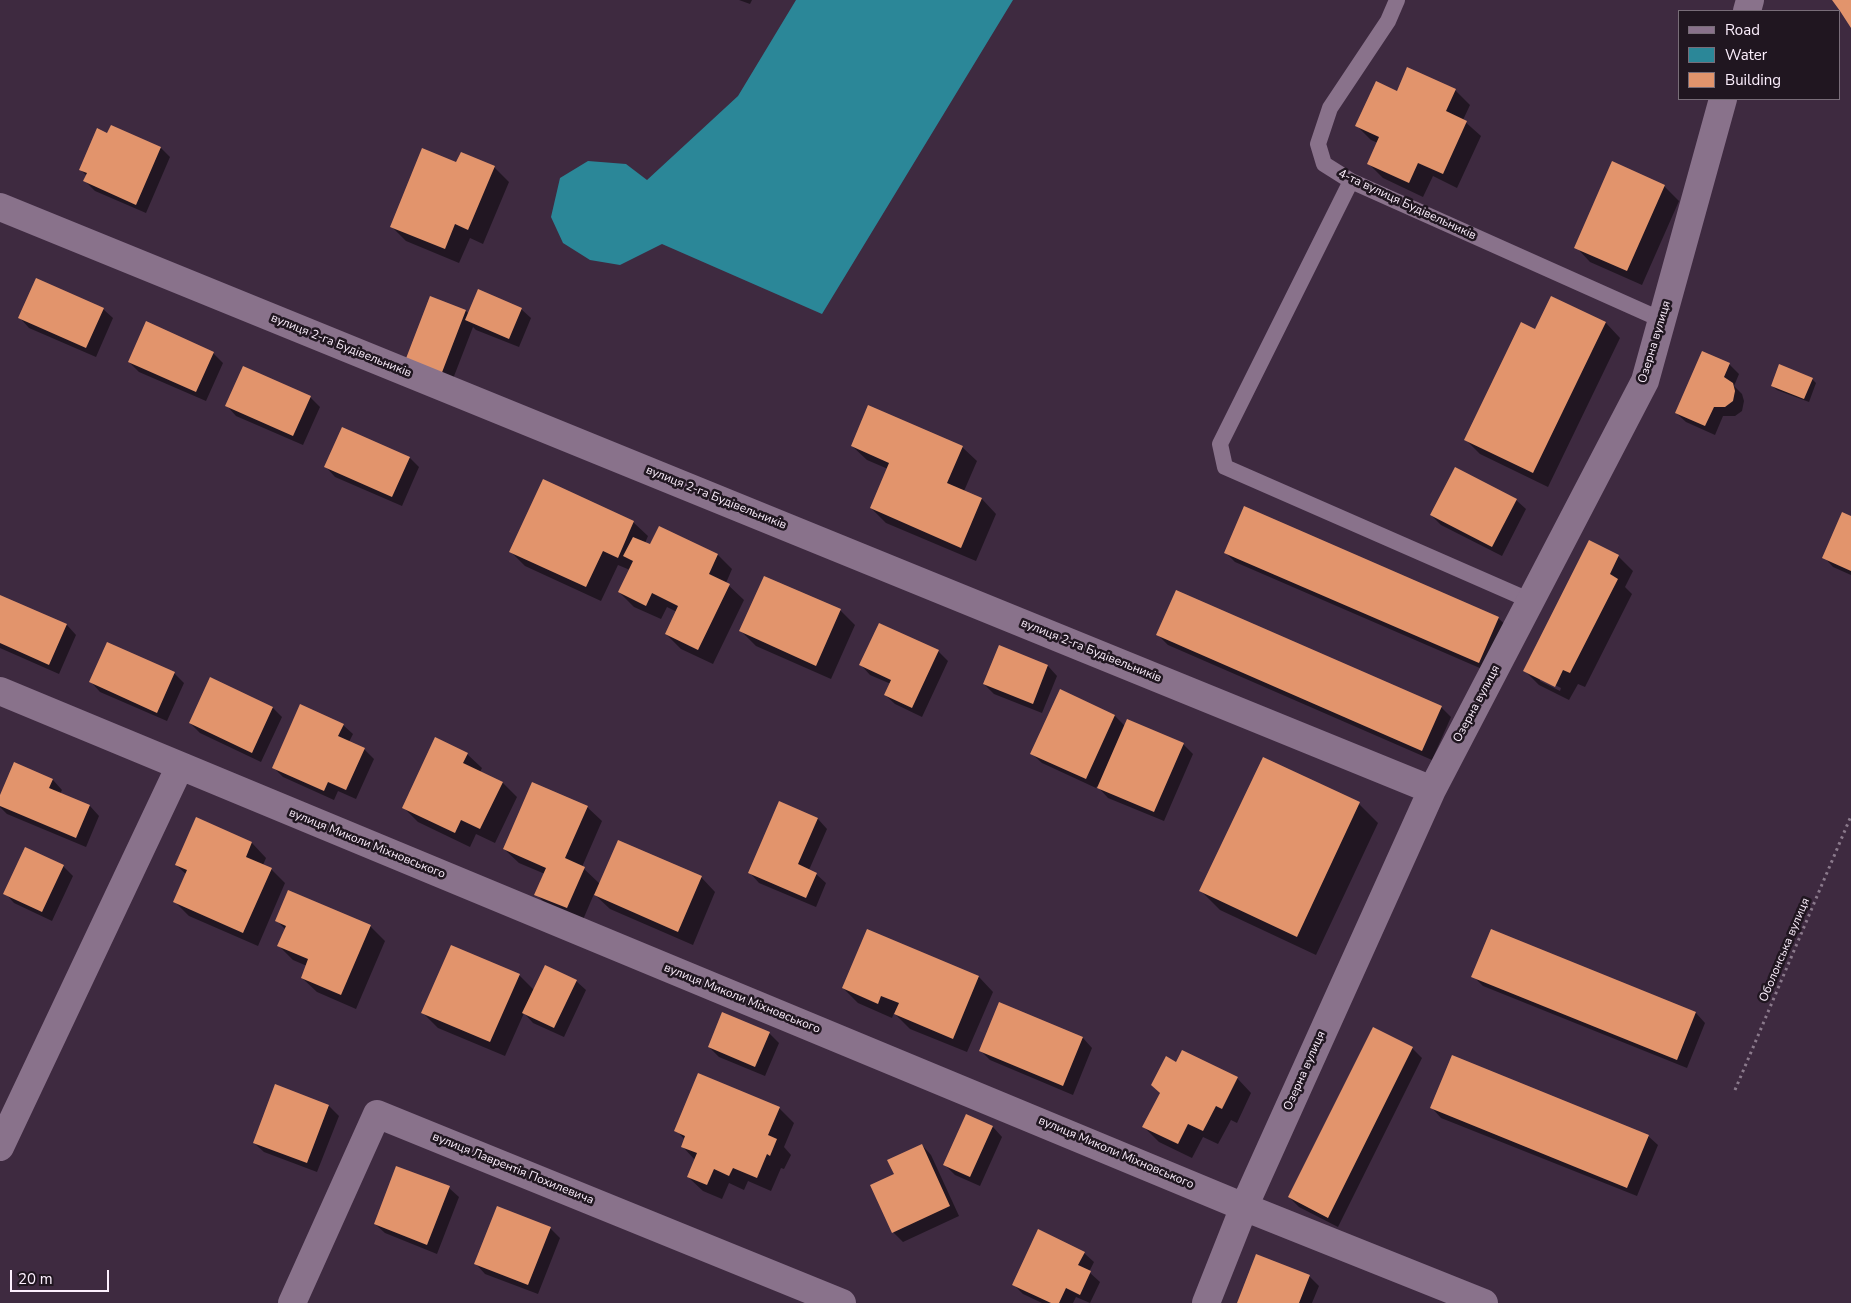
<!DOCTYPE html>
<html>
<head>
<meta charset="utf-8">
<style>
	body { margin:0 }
	#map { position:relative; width:1851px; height:1303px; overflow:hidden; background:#3e2a40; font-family:"Nunito Sans",sans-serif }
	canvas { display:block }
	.legend { position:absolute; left:1678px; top:10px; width:162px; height:90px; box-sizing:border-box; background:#201620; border:1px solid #786d78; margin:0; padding:6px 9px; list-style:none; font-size:15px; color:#fceffd }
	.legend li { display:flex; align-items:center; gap:10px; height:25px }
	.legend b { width:25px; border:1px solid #786d78 }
	.scale { position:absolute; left:10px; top:1270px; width:99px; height:22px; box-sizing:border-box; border:2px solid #fceffd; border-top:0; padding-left:6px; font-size:15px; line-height:18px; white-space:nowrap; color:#fceffd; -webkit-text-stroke:4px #201620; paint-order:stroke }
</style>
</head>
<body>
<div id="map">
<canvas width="1851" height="1303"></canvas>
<ul class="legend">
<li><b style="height:6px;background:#89728b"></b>Road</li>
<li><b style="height:14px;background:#2b8798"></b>Water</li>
<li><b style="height:14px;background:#e2946c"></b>Building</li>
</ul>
<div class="scale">20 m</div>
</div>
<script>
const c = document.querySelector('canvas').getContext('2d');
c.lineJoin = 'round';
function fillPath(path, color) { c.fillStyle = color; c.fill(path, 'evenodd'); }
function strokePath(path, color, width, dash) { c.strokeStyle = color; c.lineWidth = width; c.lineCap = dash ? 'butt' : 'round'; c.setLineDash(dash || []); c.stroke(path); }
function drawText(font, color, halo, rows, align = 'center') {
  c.font = font + ' "Nunito Sans",sans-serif'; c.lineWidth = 5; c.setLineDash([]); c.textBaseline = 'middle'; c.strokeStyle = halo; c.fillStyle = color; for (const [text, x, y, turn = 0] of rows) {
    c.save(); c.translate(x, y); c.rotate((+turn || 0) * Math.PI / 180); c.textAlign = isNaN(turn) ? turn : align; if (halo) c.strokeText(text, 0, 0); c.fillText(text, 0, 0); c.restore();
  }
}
const water = new Path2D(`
	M796,0h217l-191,314 -160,-70 -42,21 -30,-5 -27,-17 -12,-26 9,-39 28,-17 38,3 21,16 91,-84z`);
const shadow = new Path2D(`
	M739,0h13l-2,4z
	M1455,90l15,15 -7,15 18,16 -24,52 -24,-12 -10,21 -40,-19 -15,-15 10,-20 -7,-3 -15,-15 41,-32z
	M108,134l53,14 9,9 -24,56 -51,-22 -10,-10 2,-5 -7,-7z
	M457,164l37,3 15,15 -26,62 -13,-6 -11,25 -53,-22 -15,-15z
	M1664,186l15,15 -37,84 -52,-23 -14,-15z
	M431,297l35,14 3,3 52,-5 10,9 -12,29 -43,-17 -3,-3 -22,57 -35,-13z
	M1552,297l54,26 14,15 -72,149 -68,-33 -15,-15 70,-109z
	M103,309l10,9 -17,39 -67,-29 -9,-10z
	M213,353l10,10 -17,38 -67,-29 -10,-10z
	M1729,364l10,10 -5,12 8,8 2,7 -2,10 -7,5h-12l-8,19 -29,-13 -10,-9z
	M1812,379l4,4 -7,19 -32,-12 -5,-4z
	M310,397l10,10 -17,38 -67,-29 -9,-10z
	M852,446l110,1 15,14 -13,30 18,8 14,15 -20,47 -90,-38 -15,-15 17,-39 -21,-9z
	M410,458l9,9 -17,39 -67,-29 -9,-10z
	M1516,500l10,9 -24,47 -61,-31 -10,-10z
	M1851,518v57l-18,-8 -9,-10z
	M633,522l15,14 -3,7 5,3 9,-19 59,28 14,14 -6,14 18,17 -31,64 -32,-15 -15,-15 11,-22 -10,-5 -6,12 -27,-12 -15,-15 11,-22 -12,-5 -17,36 -76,-35 -14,-14z
	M1590,542l28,14 15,15 -8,16 7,7 -47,93 -7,-3 -9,16 -30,-15 -15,-15zM1540,678l21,10 -1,3 -20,-10z
	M1225,552l273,66 10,9 -19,45 -254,-110z
	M0,596l67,29 9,10 -17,39 -59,-26z
	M840,610l15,15 -24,54 -75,-33 -15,-15z
	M880,624l58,27 10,10 -26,56 -27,-13 -10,-9 6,-11 -21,-9 -9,-10z
	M1158,635l283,72 10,10 -19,43 -264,-115z
	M999,647l49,19 9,10 -15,37 -48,-19 -10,-10z
	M174,673l10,10 -17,38 -67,-29 -9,-10z
	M1060,691l55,25 10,10 3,-6 56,25 9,9 -29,67 -56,-23 -11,-12 -1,2 -54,-25 -10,-9z
	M273,708l9,9 -21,45 -61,-29 -10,-10z
	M343,725l10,9 -4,8 15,7 10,10 -18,40 -18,-8 -4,9 -51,-23 -10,-10z
	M467,754l15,14 -2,4 23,11 14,14 -22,46 -19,-9 -6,13 -52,-25 -14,-14z
	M1263,759l96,45 19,19 -62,132 -96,-45 -19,-19z
	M53,780l9,10 -2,4 30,12 9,10 -13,31 -79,-33 -7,-7v-9z
	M780,802l38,17 9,10 -18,41 7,4 10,9 -10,24 -57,-24 -9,-10z
	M587,807l15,14 -20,46 18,17 101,-7 14,15 -22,53 -83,-36 -16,-15 -12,28 -31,-13 -15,-15 9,-20 -26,-11 -15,-14z
	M196,819l56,24 14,15 -3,7 8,4 14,14 -27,63 -69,-30 -14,-14 12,-27 -11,-10z
	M63,866l10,10 -21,45 -38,-18 -9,-10z
	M277,921l93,5 15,15 -29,68 -39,-17 -15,-14 5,-12 -14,-6 -14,-14 6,-17z
	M868,930l111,47 14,15 -26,60 -57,-23 -16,-16 -2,5 -34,-15 -15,-15z
	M1491,931l205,82 9,10 -18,45 -204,-82 -10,-10z
	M519,975l15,15 42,-9 10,9 -22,47 -31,-14 -9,-10 -19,43 -67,-28 -15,-15z
	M1000,1004l83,34 9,10 -19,47 -83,-35 -10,-10z
	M769,1033l10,10 -14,33 -46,-19 -10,-10z
	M1412,1048l10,10 -84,169 -39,-20 -10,-10z
	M1176,1063l61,15 14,15 -14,30 -6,-3 -13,24 -15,-7 -11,21 -33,-16 -15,-15z
	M276,1086l53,20 10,10 -22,56 -53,-20 -10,-9z
	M779,1108l15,15 -10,24 7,8 -7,14 -3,-1 -10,23 -23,-10 -4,9 -15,-7 -7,16 -19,-8 -15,-14 7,-17 -13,-14 3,-6 -9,-10z
	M1432,1108l216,28 10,9 -21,51 -196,-78z
	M993,1127l9,10 -22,49 -25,-11 -10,-10z
	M922,1145l9,10 28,61 -56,26 -10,-10 3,-58z
	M449,1188l10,9 -22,57 -52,-21 -10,-9z
	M550,1228l10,10 -22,56 -53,-20 -9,-10z
	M1084,1253l10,9 -5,10 11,10 -10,21 -14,-6 -3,6h-31l-19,-9 -10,-10z
	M1309,1276l10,10 -7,17h-74z`);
const building = new Path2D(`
	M1832,0h19v28l-11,-17z
	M1407,67l49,22 -10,22 21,10 -24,53 -25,-11 -9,20 -42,-19 12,-27 -24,-11 21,-45 21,10z
	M111,125l50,22 -25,58 -53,-24 4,-8 -8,-3 18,-42 10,5z
	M422,148l34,14 5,-10 34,14 -27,64 -13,-6 -10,25 -55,-22z
	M1612,161l53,24 -38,86 -53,-23z
	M36,278l68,30 -18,40 -68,-30z
	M478,289l44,19 -13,31 -44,-19z
	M430,296l36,14 -25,65 -36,-14z
	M1551,296l55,26 -73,151 -69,-33 57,-118 14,7z
	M146,321l68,31 -18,40 -68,-30z
	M1702,351l28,12 -6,14 9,6 2,8 -2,10 -8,6h-11l-9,19 -30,-13z
	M1779,364l34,14 -9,21 -33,-13z
	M243,366l68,30 -18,40 -68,-30z
	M868,405l95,41 -16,37 35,15 -21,50 -91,-40 19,-45 -38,-17z
	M342,427l68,30 -18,40 -68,-30z
	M1455,467l62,32 -25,48 -62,-32z
	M543,479l91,42 -16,37 -15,-7 -17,36 -77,-35z
	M1244,506l255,111 -20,46 -255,-110z
	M1842,512l9,4v55l-29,-13z
	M659,526l59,28 -9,20 21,10 -32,66 -33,-16 13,-28 -26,-13 -6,13 -28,-14 15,-31 -10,-5 10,-19 17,7z
	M1589,540l30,15 -9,19 8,5 -48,94 -7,-3 -8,17 -32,-16z
	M764,576l77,33 -25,57 -77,-35z
	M1176,590l266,116 -20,45 -266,-116z
	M0,595l67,29 -18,41 -49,-22z
	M879,623l60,27 -27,58 -28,-13 7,-15 -32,-15z
	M107,642l68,30 -18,41 -68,-31z
	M999,645l49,20 -15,39 -50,-20z
	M210,677l63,30 -21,46 -63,-30z
	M1060,689l55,26 -29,64 -56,-25z
	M300,704l44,20 -6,12 27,12 -19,42 -18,-8 -4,9 -52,-23z
	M1127,719l57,24 -30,69 -57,-24z
	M435,737l33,16 -5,10 40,19 -23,47 -19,-9 -6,13 -53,-25z
	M1263,757l97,45 -63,135 -98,-46z
	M14,762l39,17 -4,9 41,17 -14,33 -76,-32v-11z
	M532,782l56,24 -23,52 20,9 -18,41 -33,-13 12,-27 -43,-19z
	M779,801l39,17 -20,46 19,9 -11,25 -58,-25z
	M196,817l56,25 -6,15 26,11 -29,65 -70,-31 14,-32 -12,-5z
	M618,840l84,36 -24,56 -84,-37z
	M25,847l39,18 -22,47 -39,-18z
	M288,890l83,35 -30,70 -40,-17 7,-19 -31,-13 9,-20 -11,-5z
	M867,929l112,47 -26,63 -59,-25 5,-11 -18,-7 -3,8 -36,-16z
	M1491,929l205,83 -19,48 -206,-83z
	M451,945l69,29 -30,68 -69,-29z
	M545,965l32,15 -23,48 -32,-15z
	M999,1002l84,35 -20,49 -84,-35z
	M722,1012l48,20 -15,35 -47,-20z
	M1373,1027l40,20 -85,171 -40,-21z
	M1182,1050l56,27 -16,32 -6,-3 -13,25 -15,-7 -10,20 -36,-17 18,-34 -9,-8 15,-29 10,6z
	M1452,1055l197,80 -22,53 -197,-80z
	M698,1073l82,34 -12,28 9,4 -7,17 -3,-2 -10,24 -24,-10 -4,8 -15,-7 -7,16 -20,-8 10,-24 -16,-6 4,-11 -11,-5z
	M275,1084l54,21 -22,58 -54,-20z
	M966,1114l27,12 -23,51 -27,-12z
	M922,1144l28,62 -58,27 -22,-48 24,-11 -7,-14z
	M396,1166l54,20 -23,59 -53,-21z
	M497,1206l54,21 -23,58 -54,-21z
	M1038,1229l47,23 -7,13 13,6 -11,24 -14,-7 -7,15h-8l-39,-18z
	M1256,1254l54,21 -11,28h-62z`);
const path = new Path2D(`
	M1735,1090l116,-274`);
const service = new Path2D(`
	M1397,0l-9,21 -58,87 -12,36 6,20 27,17 311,139
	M1351,181l-131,263 5,23 306,134`);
const minor = new Path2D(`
	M1747,11l3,-11
	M0,207l1432,583
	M0,691l1244,516 240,96
	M0,1147l180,-381
	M292,1303l85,-189 465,189
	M1206,1303l38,-96 188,-417 213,-409 78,-282`);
const streetNames = [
	["4-та вулиця Будівельників",1407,205,25],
	["Озерна вулиця",1655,342,-73],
	["вулиця 2-га Будівельників",341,346,22],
	["вулиця 2-га Будівельників",716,498,22],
	["вулиця 2-га Будівельників",1091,651,22],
	["Озерна вулиця",1477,704,-62],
	["вулиця Миколи Міхновського",367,844,22],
	["Оболонська вулиця",1785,950,-67],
	["вулиця Миколи Міхновського",742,999,22],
	["Озерна вулиця",1305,1071,-66],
	["вулиця Миколи Міхновського",1116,1153,23],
	["вулиця Лаврентія Похилевича",513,1169,22]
];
fillPath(water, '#2b8798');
fillPath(shadow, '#0007');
fillPath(building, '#e2946c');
strokePath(path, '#8b7a8c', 3, [2.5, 4]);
strokePath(service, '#89728b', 16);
strokePath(minor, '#89728b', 28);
drawText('12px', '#fceffd', '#201620', streetNames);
</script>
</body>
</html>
